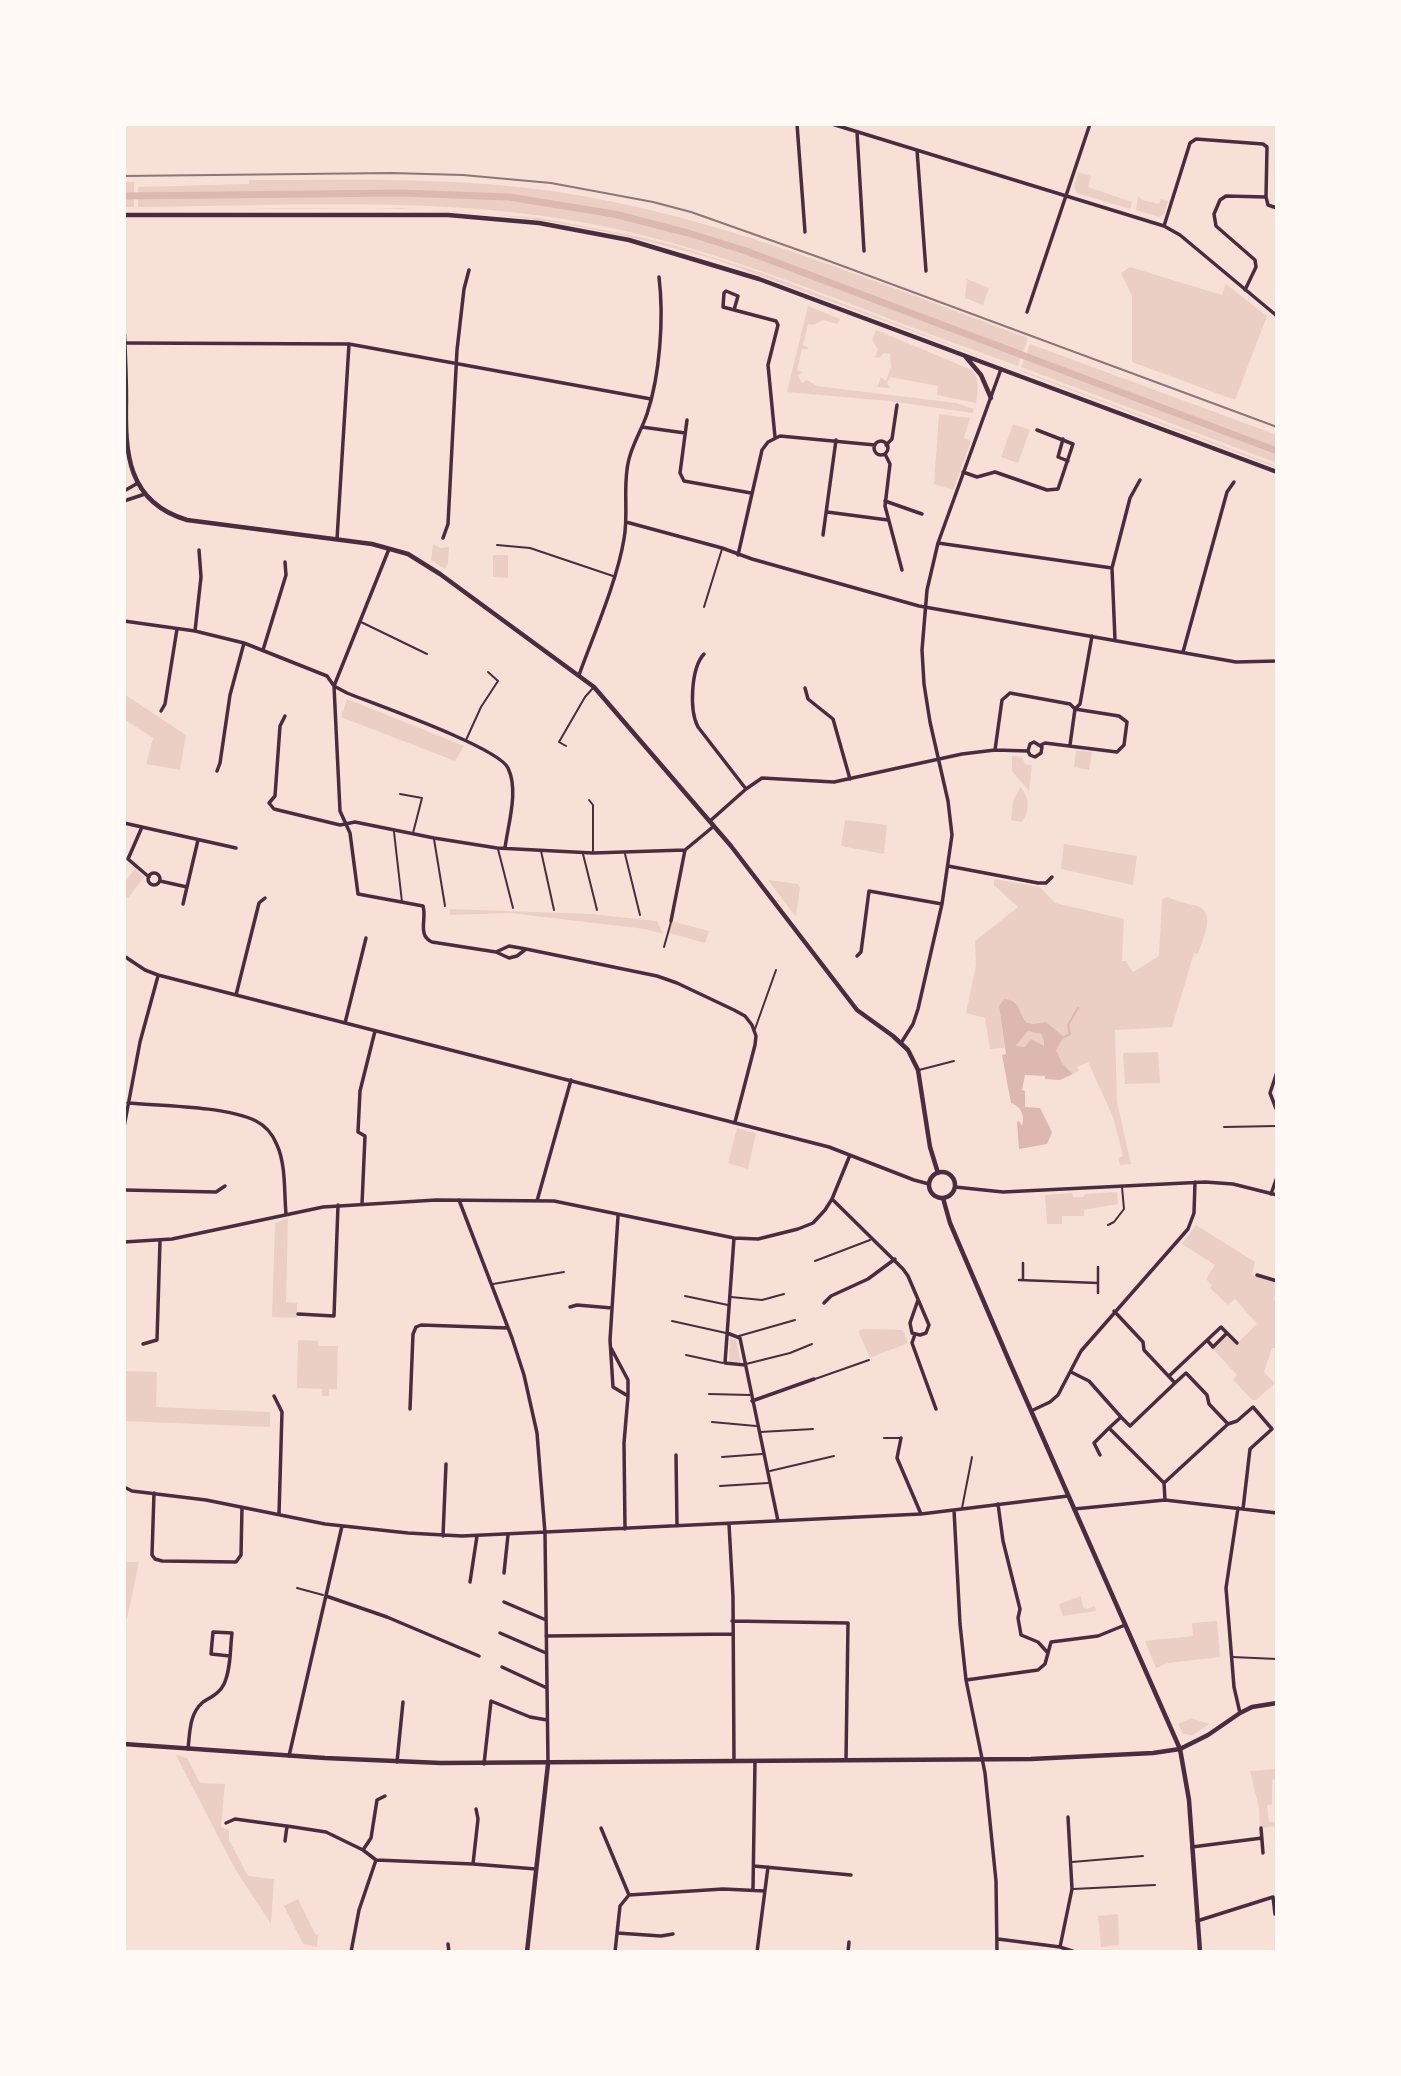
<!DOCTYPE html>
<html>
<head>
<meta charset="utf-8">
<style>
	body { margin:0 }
	#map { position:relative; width:1401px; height:2076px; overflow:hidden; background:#f7e1d7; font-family:Commissioner,sans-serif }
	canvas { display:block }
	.frame { position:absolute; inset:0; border:126px solid #fffaf5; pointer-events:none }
</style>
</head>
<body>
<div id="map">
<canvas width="1401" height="2076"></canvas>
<div class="frame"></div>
</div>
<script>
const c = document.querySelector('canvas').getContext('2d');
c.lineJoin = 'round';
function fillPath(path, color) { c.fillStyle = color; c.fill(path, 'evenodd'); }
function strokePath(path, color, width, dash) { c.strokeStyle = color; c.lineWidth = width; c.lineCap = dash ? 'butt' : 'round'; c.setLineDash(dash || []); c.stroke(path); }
const green = new Path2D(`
	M1078,172l13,4 -3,11 44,15 -2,7 -53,-16 -3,-7z
	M249,180c112,0 224,-4 334,16 154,27 299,89 445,142l-10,28c-50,-18 -100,-36 -149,-55 -94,-36 -188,-71 -288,-89 -145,-26 -296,-16 -443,-15v-20l111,-3z
	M124,182h10v25h-10z
	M1138,196l5,4 16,4 2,-5 7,2 -4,13 -5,3 -23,-7z
	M399,208l141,10 91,17 46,11 85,27 253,96 -295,-108c-73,-22 -147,-38 -224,-46 -117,-12 -238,-5 -356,-5z
	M1130,267l92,28 4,-11 41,32 -32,84 -103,-38v-66l-11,-23z
	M967,279l22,9 -6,17 -18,-7z
	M808,306l32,13 -3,5 -14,-4 -10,5 -5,-1 -5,21 5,2 -1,3 -5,-1 -5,21 6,2 -5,3 4,8 5,-3 10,6 139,17 18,6 -1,4 -84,-12 -102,-9z
	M876,330l96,40c8,9 6,22 4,33l-39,-8 1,-9 -48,-9 -3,5 2,6 -12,-1 4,-10 5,4 5,-14 -1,-13 -6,-1 -5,5 -4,-1 3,-8 -6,-9z
	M1030,344l247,91v28l-256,-96z
	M1021,370l256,96v2l-257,-97z
	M939,414l31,4 -6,20 7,3 -18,49 -19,-6z
	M1013,424l17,6 -12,33 -17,-6z
	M433,544l7,4 9,-1 -1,17 -3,5 -14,-9z
	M493,555h15v23l-15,-1z
	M124,694l62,41 -6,35 -34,-6 7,-26 -29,-19z
	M347,699l117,47 -9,15 -114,-44z
	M1076,750l16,2 -3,18 -15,-3z
	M1012,756l10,1 3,7 7,1 -3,26 -17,-20z
	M1020,787c10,9 10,24 2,35l-11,-2 2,-19z
	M845,820l42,5 -3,29 -43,-8z
	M1064,844l73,12 -4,29 -72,-16z
	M135,869l9,8 -16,21 -4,-3v-12z
	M994,879l46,8 15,16 69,16 -2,42h4l7,11 26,-16 3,-57 6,-2c8,4 19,7 26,8 24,5 9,33 4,49l-4,-1 -22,74 -57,3 2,72 14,62 -11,1 -2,-7 5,-2 -10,-39 -25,-55 -11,5 2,4 -6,3 -11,-11 -7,-13 9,-13 -18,-15 -16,2 -4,-2 -11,-20 -16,4 6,42 -15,1 -5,-31 -19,-5 10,-48 -1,-24 43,-34 -24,-22z
	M768,880l30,4 2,3 -4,30z
	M450,909l141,5 66,7 6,13 -18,-5 -135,-16 -60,2z
	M672,921l37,10 -4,12 -36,-10z
	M1028,1031l9,1 7,5v9c-9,-1 -10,-5 -19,1l-9,-1z
	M1158,1052l2,31 -35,1 -2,-31z
	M737,1128l19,5 -8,36 -20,-6z
	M1117,1192l1,12 -34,6v6h-22v8h-15l-2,-29 27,-2 1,4h10l2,-3z
	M288,1218l-2,84 11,1v15l-25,-1 3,-94z
	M1196,1225l59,37 -3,13 25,7 -3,18 3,1v47h-5l-8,24 11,11 -19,17h-4l-19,-20 4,-5 -24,-26 14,-13 9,8 21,-20 -22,-25 -7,6 -18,-17 2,-3 -6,-6 9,-14 -33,-21z
	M863,1329l40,1 5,13 -38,15 -12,-27z
	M730,1338l6,2 5,22 -12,-1z
	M298,1340l20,1v5h20l-1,43h-8v7h-7v-7l-25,-1z
	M125,1371l32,1 -1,35 114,5v15l-146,-6z
	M124,1562h15l-12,57h-3z
	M1081,1596l2,11 3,2 9,-3 1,5 -33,5 -4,-12z
	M1217,1621l3,36 -52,6 -12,5 -11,-27 48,-5 -1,-13z
	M1191,1718l19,6 -18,11 -9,-1 -5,-10z
	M176,1755l11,3 13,25 25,1 -4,43 8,3v10l19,36 26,3 -3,45 -36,-55z
	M1277,1769v10l-5,1v24l-5,1 2,17h8v4l-17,2 -1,-20 -9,-37z
	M298,1899l17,35 3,1 -1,12 -14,-3 -19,-38z
	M1118,1914l1,31 -18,2 -3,-31z`);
const water = new Path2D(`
	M1004,999c16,1 14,12 22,23l5,2 15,-2 18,15 -8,13 6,13 11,11 -13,6 -15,-1v-3l-20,-1 -3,15 3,1v16l15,1 12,24 -5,12 -28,5 -2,-27 2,-1 3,5c3,-10 0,-19 -11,-23l-9,-48 4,-1 -7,-48zM1028,1031l13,3 3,6v6l-13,-7 -6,8 -9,-1z`);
const stream = new Path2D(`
	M1064,1037l6,-3 -2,-9 10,-17`);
const canal = new Path2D(`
	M124,196l277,-3 108,4 105,17 74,19 58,18 531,200`);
const service = new Path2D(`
	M497,545l33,3 83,28
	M704,607l18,-58
	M361,622l66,32
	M466,740l15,-33 17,-26 -10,-9
	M566,746l-7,-4 26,-45 8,-9
	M400,794l22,4 -9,35
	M589,800l4,5v47
	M394,832l8,70
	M434,839l11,67
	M498,849l15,59
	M541,851l13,59
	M583,854l14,56
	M625,854l15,61
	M664,947l7,-25
	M755,1029l21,-59
	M919,1070l35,-9
	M1224,1127l53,-1
	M1108,1225l6,-3 10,-13 -2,-22
	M815,1261l55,-21
	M493,1284l71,-12
	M685,1296l43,9
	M731,1297l31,3 22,-6
	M672,1321l54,12
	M739,1336l56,-16
	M686,1355l37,8
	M746,1364l44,-11 22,-9
	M815,1379l54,-19
	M709,1394l41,1
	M712,1422l44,4
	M760,1432l53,-3
	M884,1438h16
	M722,1457l40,-3
	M770,1471l64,-15
	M720,1486l48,-3
	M962,1508l10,-51
	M297,1588l26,7
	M1232,1657l45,2
	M1072,1862l71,-6
	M1073,1889l82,-4`);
const pedestrian = new Path2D(`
	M1019,1280l79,3
	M1023,1280v-17
	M1098,1293v-26`);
const minor = new Path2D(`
	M797,124l8,108
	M832,124l332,102 16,9 97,81
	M857,132l7,119
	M917,150l9,121
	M1164,226l26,-83 6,-4 67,5 4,3 -1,50
	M1245,290l11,-23 -1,-7 -39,-34 -2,-12 6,-14 6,-4 40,1 2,8 9,3
	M734,310l4,-14 -12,-5 -2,2 -1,14 53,14 2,4 -10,40 7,72
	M1027,312l63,-188
	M124,343l225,1 302,55
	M687,420l-7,53 4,8 67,12
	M642,427l43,6
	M1063,439l-5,18 10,4
	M874 448a7 7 0 1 1 14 0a7 7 0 1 1-14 0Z
	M886,445l6,-6 5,-34
	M885,454l5,10 -5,42 17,64
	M963,472l14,5 18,-5 52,18 11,-1 15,-45 -36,-14
	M124,491l14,-8
	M124,501l21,-7
	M885,501l37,13
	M827,512l61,8
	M626,522l96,26 30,11 167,47 317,56 41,-1
	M823,535l13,-95
	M443,538l5,-14 9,-174 7,-61 5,-19
	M337,539l12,-195
	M938,543l174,25
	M389,549l-55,137 6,125 10,22 8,61 65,12c4,13 -6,29 9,36l64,10 13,6 8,-2 9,-7 131,27 20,7 57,27 11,6 7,9 4,11 -1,9 -20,77
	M738,555l24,-105 6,-8 12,-6 95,9
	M124,621l71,10 49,12 83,33 7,10 13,7c27,11 151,54 161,75 11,23 0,56 -3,80
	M195,631l6,-54 -2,-27
	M1115,640l-3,-72 18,-70 10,-18
	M263,650l23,-75 -1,-13
	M1183,652l44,-160 7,-10
	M704,654c-13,14 -15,56 -6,73l48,62
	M579,675c15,-41 38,-94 45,-136 5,-27 -2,-54 5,-80 4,-16 13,-30 18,-45 13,-39 17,-96 12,-137
	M805,688l3,11 25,20 17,60
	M161,711l4,-7 12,-75
	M285,716l-5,10 -5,70 -6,7 5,6 66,16 15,-3 79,16 63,10 96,5 92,-3 29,-24
	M1070,745l5,-36 5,-5 12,-68
	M995,750l7,-50 8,-7 60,11 5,5 44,7 8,6 -3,23 -7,7 -72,-9 -4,2
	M217,771l3,-8 10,-68 14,-52
	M710,821l36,-32 16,-11 72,4 128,-28 33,-4 33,1 2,4 5,2 6,-4 1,-6 -8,-5 -4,2 -2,7
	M124,823l112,25
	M142,827l-14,32 21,18
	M948,866l90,17h8l6,-6
	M148 879a6 6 0 1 1 12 0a6 6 0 1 1-12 0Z
	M160,881l27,6 11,-47
	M183,904l4,-17
	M671,921l14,-71
	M496,952l13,-6 17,3
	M124,956l21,14 13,5 671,172 85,33 15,4
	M857,956l4,-4 8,-61 73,13
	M236,995l23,-92 6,-5
	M345,1023l21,-85
	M901,1043l12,-19 5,-15 24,-105 10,-69 -4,-34 -18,-79 -6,-38 -2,-34 5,-60 11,-47 63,-174
	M1277,1072l-7,21 7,18
	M128,1103c36,3 97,3 128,18 10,5 17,14 21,24 9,20 7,47 9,69
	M124,1127l16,-85 18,-66
	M955,1187l48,5 202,-10 28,2 44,11
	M124,1190l92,2 9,-6
	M1271,1194l6,-17
	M832,1199l71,70 5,7 21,49 -3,8 -6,2 -8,-2 -2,-10 8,-23
	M459,1200l53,138 12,37 13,58 8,100 3,229
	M537,1201l34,-121
	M362,1204l3,-68 -7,-4 2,-41 15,-60
	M618,1216l-8,124 3,47 15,9 -4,47 1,86
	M734,1238l-9,125 20,2
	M124,1242l48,-3 151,-32 113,-7 118,1 180,37 24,1 40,-10 15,-6 12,-13 7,-11 18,-44
	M1257,1275l20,6
	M824,1303l7,-7 37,-17 27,-20
	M570,1307l7,-2 35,3
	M1114,1311l29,31 1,8 31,33 11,-10 21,22 2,9 19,20 9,-3 16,-14 19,22 -22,20 -7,60
	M298,1314l36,2 4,-111
	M727,1333l13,5 38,183
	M915,1334l-3,9 24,66
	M1207,1340l6,7 14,-14
	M143,1344l14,-4 3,-99
	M611,1348l17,32v15
	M1071,1372l18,9 32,36 -12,11 55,55
	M1169,1376l52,-49 16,16
	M274,1396l8,16 -3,102
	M752,1401l62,-22
	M410,1409l3,-75 3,-7 5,-2 87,3
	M1031,1411l19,-9 8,-7 23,-44 107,-122 6,-16 1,-31
	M1121,1417l9,9 45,-43
	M901,1438l-4,20 24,56
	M676,1455l1,71
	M1100,1455l-6,-12 15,-15
	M124,1487l8,4 74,9 119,24 83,9 54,3 459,-22 147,-18
	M154,1493l-2,62 3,4 7,2 74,1 5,-7 1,-48
	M1165,1500l-1,-17 64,-59
	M1238,1508l-12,80 8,99 6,26
	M1074,1509l91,-9 112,13
	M954,1510l6,114 6,56 19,93 11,108 1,71
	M729,1524l4,73 1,164
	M443,1536l3,-72
	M504,1573l4,-38
	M470,1582l7,-46
	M326,1596l61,21 92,39
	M504,1602l42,18
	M732,1621l116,2 -2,137
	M500,1633l46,20
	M546,1636l187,-2
	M1048,1653l3,-11 47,-6 27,-11
	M502,1667l45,21
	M966,1680l72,-10 7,-6 3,-11 -10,-11 -17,-7 -3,-17 2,-9 -17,-68 -5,-37
	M188,1749c2,-17 1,-35 15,-47 8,-5 17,-9 21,-18 7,-15 6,-35 8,-51l-19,-1 -2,22 19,2
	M289,1756l53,-230
	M397,1762l6,-60
	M484,1764l7,-63 39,16 17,3
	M226,1823l9,-4 51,7
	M601,1828l28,67
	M1261,1828l2,25
	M285,1841l2,-15 39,6 37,18
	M1192,1847l70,-9
	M376,1860l-13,-10 8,-12 6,-38 8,-4
	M473,1864l5,-45 -2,-10
	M754,1866l97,9
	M753,1889l2,-128
	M1197,1921l76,-24 2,17
	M617,1933l44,3 12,-2
	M998,1939l62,8 15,5
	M448,1944l1,8
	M1060,1947l12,-58 -4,-72
	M351,1952l8,-42 17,-50 97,4 63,5
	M615,1952l5,-46 9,-11 94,-6 42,2
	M757,1952l11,-85
	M848,1952l1,-10`);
const tertiary = new Path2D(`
	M124,334c1,22 2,44 2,66 -1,53 1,102 61,120l185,24 36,10 32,20 154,113 137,159 126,164 36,26 15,14 10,20 12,77 8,26
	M929 1185a13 13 0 1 1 26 0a13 13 0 1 1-26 0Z
	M943,1198l7,25 60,140 170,386 9,51 11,152
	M527,1952l21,-188`);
const secondary = new Path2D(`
	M124,215h324l91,8 90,17 130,39 518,193
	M965,356l16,19 10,23
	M124,1744l201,14 116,5 590,-4 122,-6 27,-4 28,-14 32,-22 12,-6 25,-4`);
const rail = new Path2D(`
	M124,176l267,-3 72,2 88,8 102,19 38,10 130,46 456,169`);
fillPath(green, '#ebcfc5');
fillPath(water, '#dcb8b0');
strokePath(stream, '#dcb8b0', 2);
strokePath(canal, '#dcb8b0', 7);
strokePath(service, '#4a2c40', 2);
strokePath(pedestrian, '#4a2c40', 2.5);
strokePath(minor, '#4a2c40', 3.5);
strokePath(tertiary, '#4a2c40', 4.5);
strokePath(secondary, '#4a2c40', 4.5);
strokePath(rail, '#8f747c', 2);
</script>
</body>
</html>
